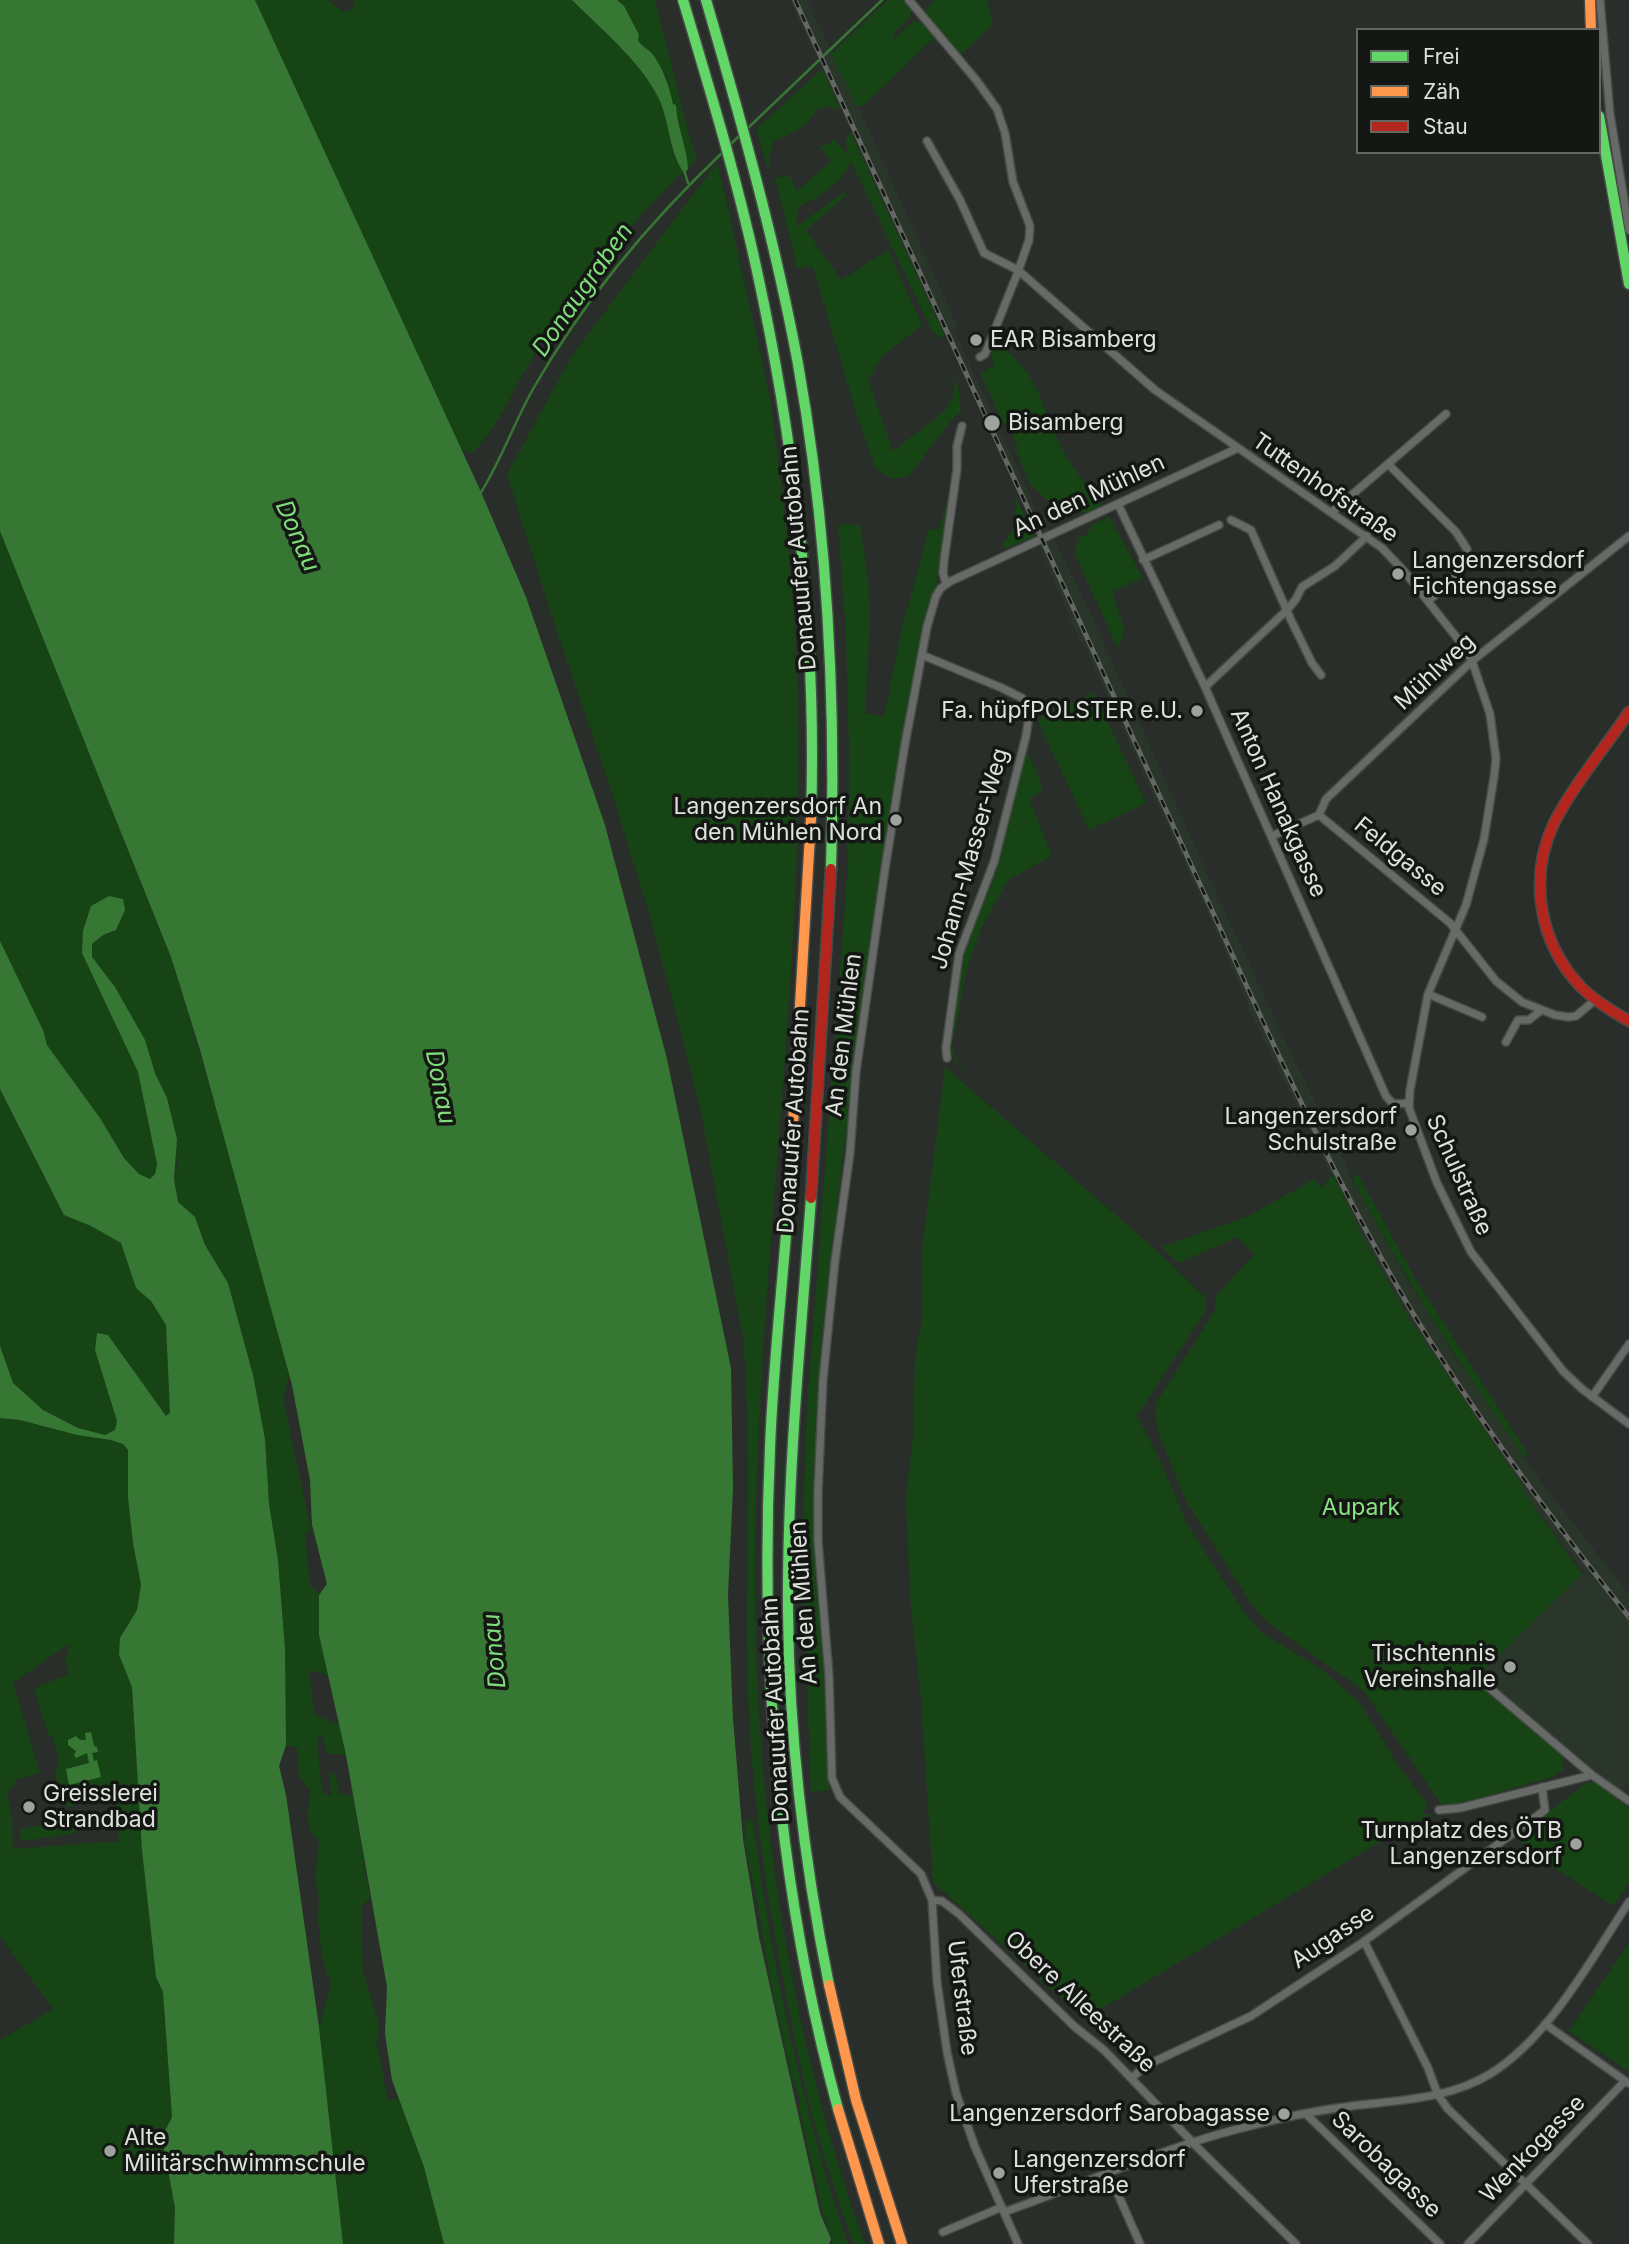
<!DOCTYPE html>
<html>
<head>
<meta charset="utf-8">
<style>
	body { margin:0 }
	#map { position:relative; width:1629px; height:2244px; overflow:hidden; background:#2a2e2a; font-family:Inter,sans-serif }
	canvas { display:block }
	.legend { position:absolute; left:1356px; top:28px; width:245px; height:126px; box-sizing:border-box; background:#141713; border:2px solid #646863; margin:0; padding:9px 12px; list-style:none; font-size:21px; color:#dde2dc }
	.legend li { display:flex; align-items:center; gap:14px; height:35px }
	.legend b { width:35px; border:2px solid #646863 }
</style>
</head>
<body>
<div id="map">
<canvas width="1629" height="2244"></canvas>
<ul class="legend">
<li><b style="height:9px;background:#63d668"></b>Frei</li>
<li><b style="height:9px;background:#ff974d"></b>Zäh</li>
<li><b style="height:9px;background:#b3261e"></b>Stau</li>
</ul>
</div>
<script>
const c = document.querySelector('canvas').getContext('2d');
c.lineJoin = 'round';
function fillPath(path, color) { c.fillStyle = color; c.fill(path, 'evenodd'); }
function strokePath(path, color, width, dash) { c.strokeStyle = color; c.lineWidth = width; c.lineCap = dash ? 'butt' : 'round'; c.setLineDash(dash || []); c.stroke(path); }
function drawText(font, color, halo, rows, align = 'center') {
  c.font = font + ' Inter,sans-serif'; c.lineWidth = 7; c.setLineDash([]); c.textBaseline = 'middle'; c.strokeStyle = halo; c.fillStyle = color; for (const [text, x, y, turn = 0] of rows) {
    c.save(); c.translate(x, y); c.rotate((+turn || 0) * Math.PI / 180); c.textAlign = isNaN(turn) ? turn : align; if (halo) c.strokeText(text, 0, 0); c.fillText(text, 0, 0); c.restore();
  }
}
const built = new Path2D(`
	M790,0h17l45,93 106,235 -4,2 86,188 5,-2 2,4v5l45,92 109,243 77,166 67,136 5,15 53,96 53,86 83,120 90,116v187l-9,13 -134,-110 -12,-5 108,-106h4l-64,-84v-4l-91,-133 -66,-111 -26,-51 -1,-8 -12,-18 -72,-145 -37,-87 -132,-286 -4,-4 -46,-107 -7,-11 4,-3z`);
const green = new Path2D(`
	M255,0h72l18,12 10,-4 -2,-8h219c28,28 68,61 86,96 12,24 10,54 25,76 -58,55 -107,120 -151,187 -20,31 -33,68 -60,94l-11,-4z
	M617,0h38l35,139 7,20 -9,9 -12,-62 -3,-2 -8,-32 -8,-8 -3,-9 -13,-9 -17,-39z
	M888,0h18l6,9 -3,9 -16,16 2,4c21,-18 21,-26 40,-1l-72,69h-6l-26,-52z
	M935,0h52l6,24 -33,32 -34,-41v-6z
	M822,69l18,40 -16,-2 -9,4c-4,15 -27,24 -41,30l-5,16v14l-13,-42z
	M850,131l94,203 -4,5 -9,-10 -80,-168c-8,21 -32,36 -53,46l-2,20 48,-35 3,3 -41,35 35,50 47,-30 34,75 -41,32 -13,24 25,70 52,-40 9,-17 -1,-18 6,15 2,21 -8,6 -44,58 -16,3 -17,-10 -21,-60 -42,-142 -16,1 -22,-90 14,-3 8,16 34,-30 -11,-14 15,-7 14,16 -3,-13z
	M717,163c10,38 17,76 26,114 9,41 19,82 27,123 5,28 7,56 11,84 14,108 19,218 17,327 -6,264 -45,526 -43,790 2,218 36,438 110,643h-11c-8,-23 -17,-47 -24,-70 -19,-55 -31,-113 -42,-169 -19,-95 -34,-191 -39,-288 -6,-127 5,-254 -6,-380l2,-1 -3,-4 -43,-230 -49,-186 -40,-129 -56,-164 -47,-149 66,-120z
	M992,342c47,24 49,68 72,110 11,20 25,35 38,54l-17,8c-19,-11 -38,-6 -50,-27l-3,1 -17,-40 3,-2 -11,-23 -4,1 -22,-50 13,-9 -4,-14z
	M953,480l-17,106 -13,46 -18,86 -16,96 -30,210 -37,309 -8,206 12,162 1,58 3,31 -19,2 -9,-241 5,-142 41,-545 1,-114 -3,-116 -8,-110 22,1 8,53 2,43 -5,92 19,4 17,-84 28,-104 10,1z
	M1016,498l19,38 -31,13 -1,-4 11,-18z
	M1109,517l34,61 -31,14 13,39 -7,18 -44,-97 7,-17 5,1 7,-12z
	M0,531l171,426 66,221 52,197 -6,24 28,131 -6,4 5,51 9,10v40l9,40 -19,-5 5,44 26,12 6,29 -19,-2 -5,-18 -5,5 5,52 10,4 -4,-24 8,4 3,17 14,4 17,102 -9,7 2,66 16,52 -3,19 5,17 6,40 12,-1 25,68 20,77h-101l-24,-217 12,-42 -9,-28 -4,-35 1,-23 -4,-21 4,-37c-15,-15 -12,-29 -8,-49l-12,-16 -2,-29 -11,-2 -1,-96 -7,-89 -9,-56 -4,-65 -12,-64 -25,-92 -23,-38 -10,-28 -17,-14 -4,-24 3,-14 -10,-67 -52,-111 -23,-30v-12l10,-10 14,-6 9,-19 -43,43 56,119 19,92 -2,10 -5,5 -11,-5 -15,-16 -24,-40 -53,-73 -4,-15 -43,-89z
	M1094,693l52,110 -57,27 -52,-111z
	M1027,751l15,34 -2,7 -11,7 23,57 -44,24 -25,44 -9,24 -8,24 -14,76 14,29 -15,-24 9,-88 65,-212z
	M945,1067l210,182 50,48 1,13 -69,106 23,44 27,64 58,90 17,19 59,36 39,34 39,64 28,37 -4,10h8l-45,27 -1,-2 -301,180 -151,-137 -12,-182 -11,-103 -4,-99 7,-60 2,-80 6,-35 1,-73z
	M0,1089l64,126 27,11 30,17 15,45 15,13 15,24 4,89 -4,2 -58,-81 -11,-1 -2,16 22,71 -2,9 -10,5 -27,-7 -35,-18 -30,-27 -13,-37z
	M1333,1174l32,68 43,75 114,169v4l60,84 -108,106 90,77 -1,13 -11,7 -103,30 -8,-3 -77,-113 -94,-67 -16,-16 -68,-107 -29,-72 -2,-24 60,-95 1,-14 38,-42 -16,-17 -60,26 -16,-16 86,-31 67,-37 7,9z
	M1358,1175l57,103 113,176 -3,4c-65,-91 -121,-181 -173,-280z
	M0,1418l20,2 57,15 34,5 12,4 5,6v48l5,45 8,42 -4,25 -17,28 -1,17 13,32 10,163 14,127 7,15 9,125 -10,20 13,71 -1,36h-174v-204l53,-31 -53,-73zM67,1645l2,4 -4,10 4,15 -35,14 15,48h3l7,24 -4,16 11,31 49,-10 4,44 -106,8 -1,-31 -5,-23 10,-16 23,-6 -27,-90z
	M1587,1782l9,1 33,25v74l-16,24 -86,-56 -10,-13z
	M73,1818l2,16 -54,7 -2,-10 3,-2z
	M753,1820c19,145 48,286 95,424h-17l1,-6 -9,-25 -24,-105 1,-10 -8,-20 -23,-104 -11,-67 -13,-64v-22z
	M1629,1943v129l-60,-41z`);
const water = new Path2D(`
	M0,0h255l226,492 45,105 79,228 62,234 64,309 2,121 -5,106 5,124 10,120 16,98 61,276 11,26 -2,5h-385l-20,-77 -32,-87 -7,-46 2,-47 -41,-232 -27,-120v-40l8,-11 -15,-59 -2,-45 -18,-95 -92,-335 -29,-93 -171,-426z
	M572,0h45l7,6 15,29 -1,5c4,8 12,9 16,16 10,15 15,30 19,48l3,1c1,22 11,42 12,64l-4,4c-16,-22 -14,-52 -26,-76 -18,-36 -58,-69 -86,-97z
	M109,896l14,3 2,11 -9,20 -13,5 -11,9v13l23,30 30,53 10,33 12,25 10,41 -3,40 4,23 17,15 10,28 23,38 25,92 12,64 4,65 9,56 7,89 1,96 -7,21 7,29 33,232 24,217h-169l1,-36 -13,-71 10,-20 -9,-125 -7,-15 -14,-127 -10,-163 -13,-32 1,-17 17,-28 4,-25 -8,-42 -5,-45v-48l-5,-6 -12,-4 -34,-5 -57,-15 -20,-2v-72l13,37 30,27 35,18 27,7 10,-5 2,-9 -22,-71 2,-17 11,2 58,81 4,-3 -4,-88 -15,-24 -15,-13 -15,-45 -30,-17 -27,-11 -64,-126v-148l43,89 4,15 53,73 24,40 15,16 11,5 5,-5 2,-10 -19,-92 -56,-119 1,-22 8,-25z
	M91,1732l3,14 3,1 1,5 -6,1 2,8 3,-1 4,17 -32,8 -3,-16 23,-6 -2,-10 -11,5 -2,-3 2,-4 -8,-6v-5l8,-4 4,4h6l-1,-7z`);
const stream = new Path2D(`
	M749,127l133,-127
	M731,144l10,-10
	M684,170l4,13
	M480,494c21,-33 34,-71 53,-105 51,-89 116,-167 191,-238`);
const street = new Path2D(`
	M909,0l68,81 20,28 8,24 8,49 17,44 -1,14 -13,37 -31,77 -5,3
	M1600,0l10,114 19,116
	M927,141l33,59 24,53 34,17 137,120 227,158 21,22 62,78 7,13 18,53 6,45 -2,18 -10,62 -18,66 -38,89 -18,96 -1,18 28,75 34,69 92,119 19,18 47,35
	M1389,465l67,67 11,17c0,22 -24,39 -39,52
	M1118,504l87,183 181,409 7,8 16,-1
	M1332,512l114,-98
	M1231,520l20,10 40,90 21,43 9,12
	M1143,560l76,-35
	M946,584l-3,-11 1,-12 13,-92v-23l5,-20
	M922,655l80,33 20,10 6,6 2,6 -4,26 -32,126 -35,92 -13,94 1,10
	M1205,687l82,-77 9,-11 6,-12 33,-21 32,-30
	M1319,815l131,108 46,58 26,21 33,13 13,2 8,-1 19,-16
	M1272,836l47,-21 7,-16 146,-138 157,-125
	M1428,994l54,23
	M1506,1042l12,-22h11l11,-9
	M1592,1397l37,-53
	M1486,1685l106,90 37,26
	M1439,1810l21,-2 132,-33
	M932,1900l10,1 17,13 116,113 29,23 95,99 97,95
	M1364,1941l64,127 10,27 10,14 140,135
	M1545,2024l83,59
	M1132,2078l13,-12 106,-50 108,-71 186,-135 -3,-23
	M1306,2114l134,130
	M1109,2174l31,70
	M1004,2212c83,-29 164,-67 250,-87 27,-7 55,-13 83,-17 52,-8 107,-6 153,-34 60,-37 101,-115 139,-172
	M943,2232l59,-25
	M1018,2244l-43,-97 -19,-54 -9,-41 -10,-70 -5,-82 -11,-26 -81,-77 -8,-19 -3,-102 -11,-135v-50l5,-111 12,-119 15,-108 6,-81 29,-203 20,-125 22,-117 9,-31 5,-8 10,-7 285,-132
	M1468,2244l157,-163`);
const fast = new Path2D(`
	M683,0c27,90 54,179 74,271 39,180 60,363 54,547
	M706,0c35,120 69,240 92,364 30,167 38,335 33,505
	M1599,116l30,168
	M811,1198c-10,137 -24,275 -23,413 1,125 16,251 41,374
	M788,1210c-6,79 -15,158 -18,238 -10,222 9,446 68,661`);
const slow = new Path2D(`
	M1590,0l1,30
	M788,1210l23,-392
	M829,1985l27,115 46,144
	M838,2109l41,135`);
const jam = new Path2D(`
	M1629,712c-25,37 -55,72 -75,111 -26,55 -15,120 27,164 14,14 31,24 48,34
	M811,1198l20,-329`);
const rail = new Path2D(`
	M795,0l464,1013c47,102 97,205 155,302 64,105 138,205 215,302`);
const markers = [
	[976,340,7,"#9ea39e"],
	[992,423,9,"#9ea39e"],
	[1398,574,7,"#9ea39e"],
	[1197,711,7,"#9ea39e"],
	[896,820,7,"#9ea39e"],
	[1411,1130,7,"#9ea39e"],
	[1510,1667,7,"#9ea39e"],
	[29,1807,7,"#9ea39e"],
	[1576,1844,7,"#9ea39e"],
	[1284,2114,7,"#9ea39e"],
	[110,2151,7,"#9ea39e"],
	[999,2173,7,"#9ea39e"]
];
const poiNames = [
	["EAR Bisamberg",990,340],
	["Bisamberg",1008,423],
	["Langenzersdorf",1412,561],
	["Fichtengasse",1412,587],
	["Fa. hüpfPOLSTER e.U.",1183,711,"right"],
	["Langenzersdorf An",882,807,"right"],
	["den Mühlen Nord",882,833,"right"],
	["Langenzersdorf",1397,1117,"right"],
	["Schulstraße",1397,1143,"right"],
	["Tischtennis",1496,1654,"right"],
	["Vereinshalle",1496,1680,"right"],
	["Greisslerei",43,1794],
	["Strandbad",43,1820],
	["Turnplatz des ÖTB",1562,1831,"right"],
	["Langenzersdorf",1562,1857,"right"],
	["Langenzersdorf Sarobagasse",1270,2114,"right"],
	["Alte",124,2138],
	["Militärschwimmschule",124,2164],
	["Langenzersdorf",1013,2160],
	["Uferstraße",1013,2186]
];
const streetNames = [
	["Tuttenhofstraße",1325,488,35],
	["An den Mühlen",1089,496,-25],
	["Donauufer Autobahn",799,558,-95],
	["Mühlweg",1435,672,-43],
	["Anton Hanakgasse",1278,803,66],
	["Feldgasse",1400,857,39],
	["Johann-Masser-Weg",970,859,-74],
	["An den Mühlen",844,1035,-83],
	["Donauufer Autobahn",794,1121,-86],
	["Schulstraße",1459,1175,66],
	["An den Mühlen",804,1603,-94],
	["Donauufer Autobahn",776,1710,-93],
	["Augasse",1333,1937,-34],
	["Uferstraße",962,1998,83],
	["Obere Alleestraße",1080,2002,43],
	["Wenkogasse",1533,2149,-46],
	["Sarobagasse",1386,2165,44]
];
const parkNames = [
	["Aupark",1361,1508]
];
const waterNames = [
	["Donaugraben",583,290,-55],
	["Donau",297,536,66],
	["Donau",440,1087,79],
	["Donau",495,1651,-95]
];
fillPath(built, '#2b362a');
fillPath(green, '#164415');
fillPath(water, '#377734');
strokePath(stream, '#377734', 2.5);
strokePath(street, '#474b47', 10);
strokePath(fast, '#474b47', 13);
strokePath(slow, '#474b47', 13);
strokePath(jam, '#474b47', 13);
strokePath(street, '#676a66', 7);
strokePath(fast, '#63d668', 10);
strokePath(slow, '#ff974d', 10);
strokePath(jam, '#b3261e', 10);
strokePath(rail, '#646764', 5);
strokePath(rail, '#141713', 2.5, [8]);
for (const [x, y, r, color] of markers) { const dot = new Path2D(); dot.arc(x, y, r, 0, 2 * Math.PI); c.fillStyle = color; c.fill(dot); strokePath(dot, '#141713', 2.5); }
drawText('23px', '#dde2dc', '#141713', poiNames, 'left');
drawText('23px', '#dde2dc', '#141713', streetNames);
drawText('23px', '#88e583', '#141713', parkNames);
drawText('italic 24px', '#81dd7c', '#141713', waterNames);
</script>
</body>
</html>
